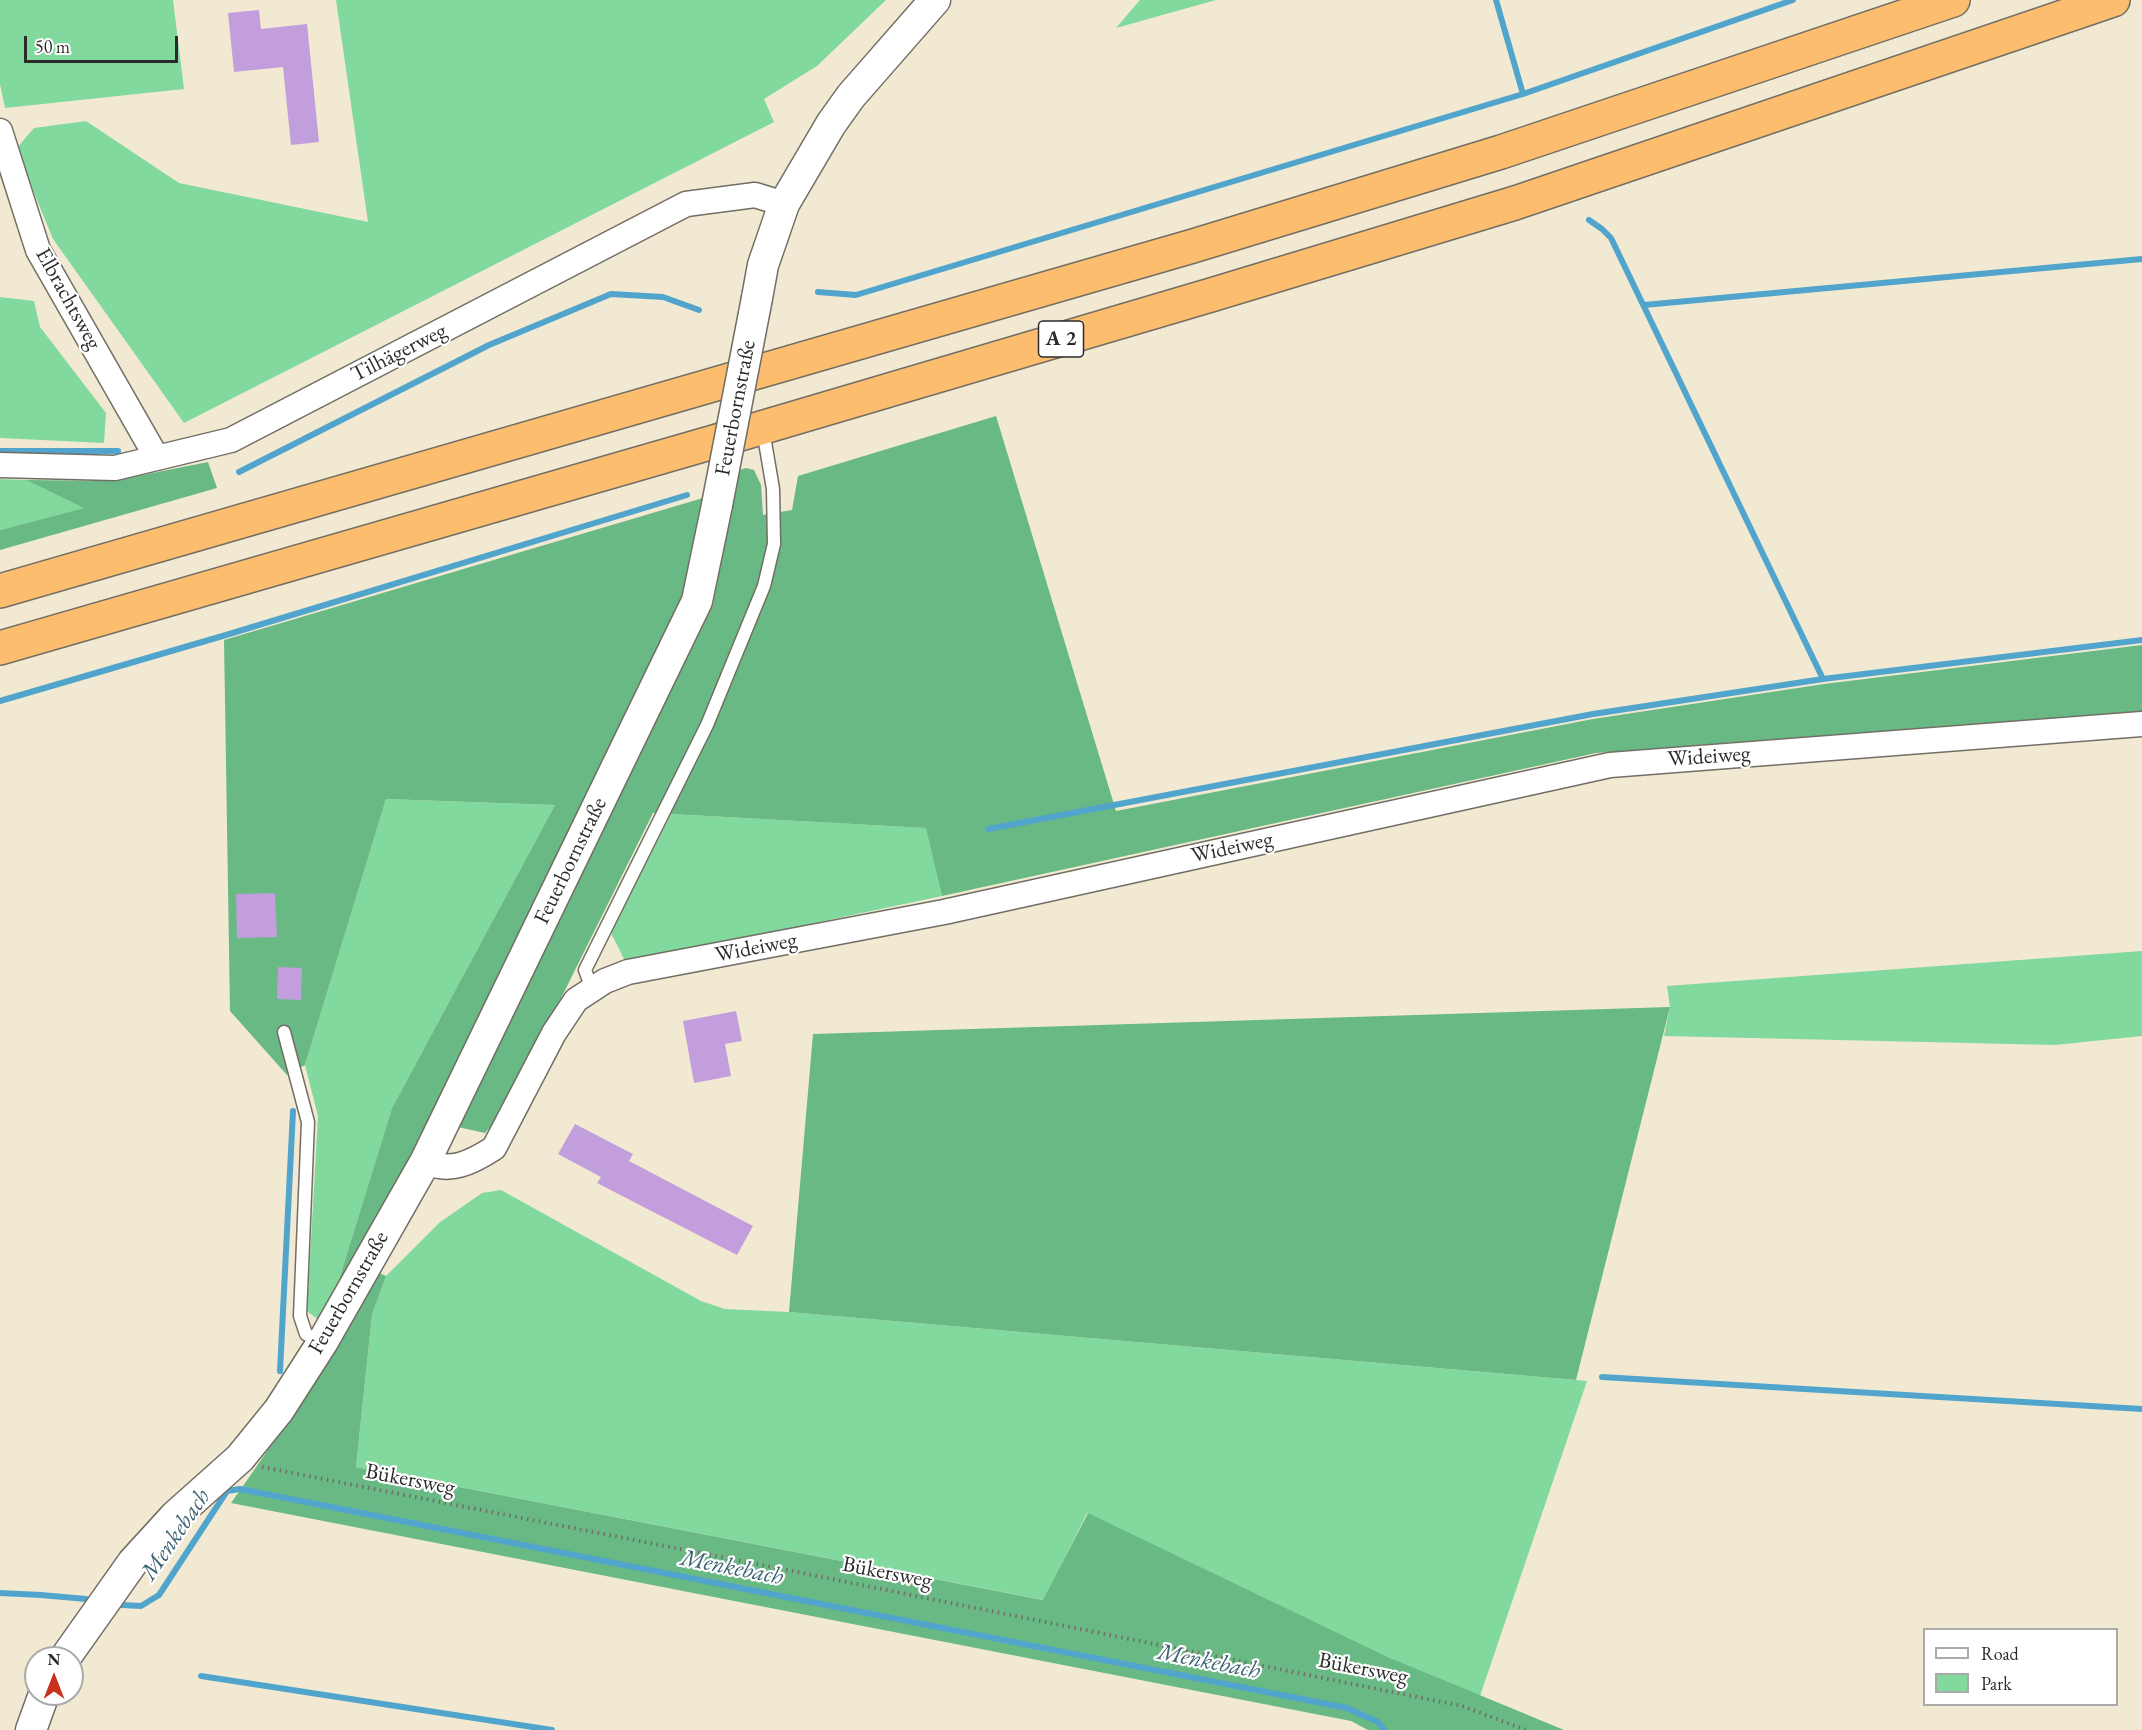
<!DOCTYPE html>
<html>
<head>
<meta charset="utf-8">
<style>
	body { margin:0 }
	#map { position:relative; width:2142px; height:1730px; overflow:hidden; background:#f2e9d2; font-family:"EB Garamond",serif }
	canvas { display:block }
	.legend { position:absolute; left:1923px; top:1628px; width:195px; height:78px; box-sizing:border-box; background:#fff; border:2px solid #aaa; margin:0; padding:8px 10px; list-style:none; font-size:18px; color:#2b2b2b }
	.legend li { display:flex; align-items:center; gap:12px; height:30px }
	.legend b { width:30px; border:2px solid #aaa }
	.north { position:absolute; left:24px; top:1646px; width:60px; height:60px; box-sizing:border-box; background:#fff; border:2px solid #aaa; border-radius:50%; rotate:0deg; font-size:16px; font-weight:700; line-height:24px; text-align:center; color:#2b2b2b }
	.north::after { content:''; display:block; margin:auto; width:21px; height:27px; background:#c8321e; clip-path:polygon(50% 0,100% 100%,50% 72%,0 100%) }
	.scale { position:absolute; left:24px; top:36px; width:154px; height:27px; box-sizing:border-box; border:3px solid #2b2b2b; border-top:0; padding-left:8px; font-size:18px; line-height:21px; white-space:nowrap; color:#2b2b2b; -webkit-text-stroke:4px #fff; paint-order:stroke }
</style>
</head>
<body>
<div id="map">
<canvas width="2142" height="1730"></canvas>
<ul class="legend">
<li><b style="height:8px;background:#fff"></b>Road</li>
<li><b style="height:16px;background:#81d99d"></b>Park</li>
</ul>
<div class="north">N</div>
<div class="scale">50 m</div>
</div>
<script>
const c = document.querySelector('canvas').getContext('2d');
c.lineJoin = 'round';
function fillPath(path, color) { c.fillStyle = color; c.fill(path, 'evenodd'); }
function strokePath(path, color, width, dash) { c.strokeStyle = color; c.lineWidth = width; c.lineCap = dash ? 'butt' : 'round'; c.setLineDash(dash || []); c.stroke(path); }
function drawText(font, color, halo, rows, align = 'center') {
  c.font = font + ' "EB Garamond",serif'; c.lineWidth = 4.5; c.setLineDash([]); c.textBaseline = 'middle'; c.strokeStyle = halo; c.fillStyle = color; for (const [text, x, y, turn = 0] of rows) {
    c.save(); c.translate(x, y); c.rotate((+turn || 0) * Math.PI / 180); c.textAlign = isNaN(turn) ? turn : align; if (halo) c.strokeText(text, 0, 0); c.fillText(text, 0, 0); c.restore();
  }
}
const green = new Path2D(`
	M0,0h173l11,89 -179,19 -5,-24z
	M336,0h550l-69,66 -53,33 10,23 -590,301 -131,-184 -37,-90 18,-21 52,-7 93,62 189,39z
	M1140,0h76l-100,28z
	M0,297l34,4 6,26 66,86 -2,30 -104,-5z
	M0,479l26,1 59,28 -85,22z
	M386,799l169,6 -163,303 -55,178 -17,35 -13,-10 11,-195 -13,-51z
	M671,814l256,14 15,68 -316,67 -15,-30z
	M2142,951v85l-87,9 -391,-9 6,-29 -3,-21z
	M501,1190l200,111 24,8 64,3 798,69 -107,315 -92,-39 -301,-144 -43,87 -688,-133 16,-152 14,-39 53,-53 43,-30z`);
const forest = new Path2D(`
	M996,416l120,395 477,-92 231,-35 318,-39v66l-546,42 -654,143 -16,-68 -273,-15 -146,294 -22,26 -27,-6 255,-522 23,-134 10,-3 8,2 7,15 2,30 29,-5 6,-34z
	M208,462l9,26 -217,62v-20l84,-22 -58,-28 86,1z
	M703,498l-19,99 -251,521 -96,168 55,-178 163,-303 -169,-6 -81,266 -18,10 -57,-64 -6,-371z
	M1670,1007l-94,373 -787,-68 24,-278z
	M377,1272l9,4 -14,39 -16,152 687,133 45,-87 300,144 176,73h-196l-17,-9 -1120,-218c54,-75 100,-152 146,-231z`);
const stream = new Path2D(`
	M1496,0l27,94
	M1589,220l13,9 9,9 212,441
	M818,292l38,3 667,-201 270,-94
	M1644,305l498,-46
	M0,451h118
	M239,472l250,-127 122,-51 52,3 36,13
	M0,701l226,-66 461,-140
	M988,829l605,-115 230,-35 319,-39
	M280,1371l13,-260
	M1602,1377l540,32
	M0,1593l41,2 45,4
	M122,1605l19,1 18,-11 68,-104 13,-2 1107,219 31,14 6,8
	M201,1676l351,54`);
const building = new Path2D(`
	M259,10l2,19 46,-5 12,118 -28,3 -8,-78 -49,5 -6,-59z
	M275,893l2,44 -40,1 -1,-44z
	M278,967l24,1 -1,32 -24,-1z
	M736,1011l6,30 -17,3 6,32 -37,7 -11,-62z
	M575,1124l58,30 -4,7 124,65 -16,29 -140,-72 4,-6 -43,-23z`);
const path = new Path2D(`
	M262,1467l520,102 680,137 64,24`);
const service = new Path2D(`
	M592,989l-7,-19 122,-245 57,-139 10,-42 -1,-55 -10,-59
	M284,1032l24,90 -8,194 6,18 16,9`);
const minor = new Path2D(`
	M0,131l38,119 119,208
	M0,465l115,3 116,-28 455,-236 69,-9 29,9
	M425,1162c25,11 46,1 69,-14l60,-115 22,-33 29,-19 23,-9 316,-60 666,-147 532,-41`);
const tertiary = new Path2D(`
	M757,298l6,-33 21,-61 47,-80 20,-28 84,-96
	M65,1658l68,-96 42,-46 65,-58 39,-48 43,-67 103,-181 272,-561 20,-96
	M31,1730l13,-36`);
const motorway = new Path2D(`
	M0,591l1193,-345 308,-94 452,-152
	M0,648l710,-205 501,-148 304,-92 598,-203`);
const tertiaryBridge = new Path2D(`
	M717,505l40,-207`);
const shields = [
	[1061,339,45]
];
const shieldNames = [
	["A 2",1061,339]
];
const streetNames = [
	["Elbrachtsweg",68,299,61],
	["Tilhägerweg",399,353,-27],
	["Feuerbornstraße",736,408,-79],
	["Wideiweg",1709,757,-4],
	["Wideiweg",1232,848,-12],
	["Feuerbornstraße",571,861,-64],
	["Wideiweg",756,948,-11],
	["Feuerbornstraße",349,1293,-60],
	["Bükersweg",410,1480,11],
	["Bükersweg",887,1573,11],
	["Bükersweg",1363,1669,11]
];
const waterNames = [
	["Menkebach",176,1535,-56],
	["Menkebach",732,1568,11],
	["Menkebach",1209,1662,11]
];
fillPath(green, '#81d99d');
fillPath(forest, '#68b984');
strokePath(stream, '#51a5cc', 6);
fillPath(building, '#c39edc');
strokePath(service, '#716e65', 15);
strokePath(minor, '#716e65', 27);
strokePath(tertiary, '#716e65', 33);
strokePath(motorway, '#716e65', 36);
strokePath(path, '#716e65', 4, [1.5, 4.5]);
strokePath(service, '#fff', 12);
strokePath(minor, '#fff', 24);
strokePath(tertiary, '#fff', 30);
strokePath(motorway, '#fcbd6f', 33);
strokePath(tertiaryBridge, '#716e65', 33, []);
strokePath(tertiaryBridge, '#fff', 30);
for (const [x, y, w] of shields) { const box = new Path2D(); box.roundRect(x - w / 2, y - 18, w, 36, 4.5); c.fillStyle = '#fff'; c.fill(box); strokePath(box, '#2b2b2b', 1.5); }
drawText('bold 21px', '#2b2b2b', null, shieldNames);
drawText('22px', '#2b2b2b', '#fff', streetNames);
drawText('italic 24px', '#3c6273', '#fff', waterNames);
</script>
</body>
</html>
